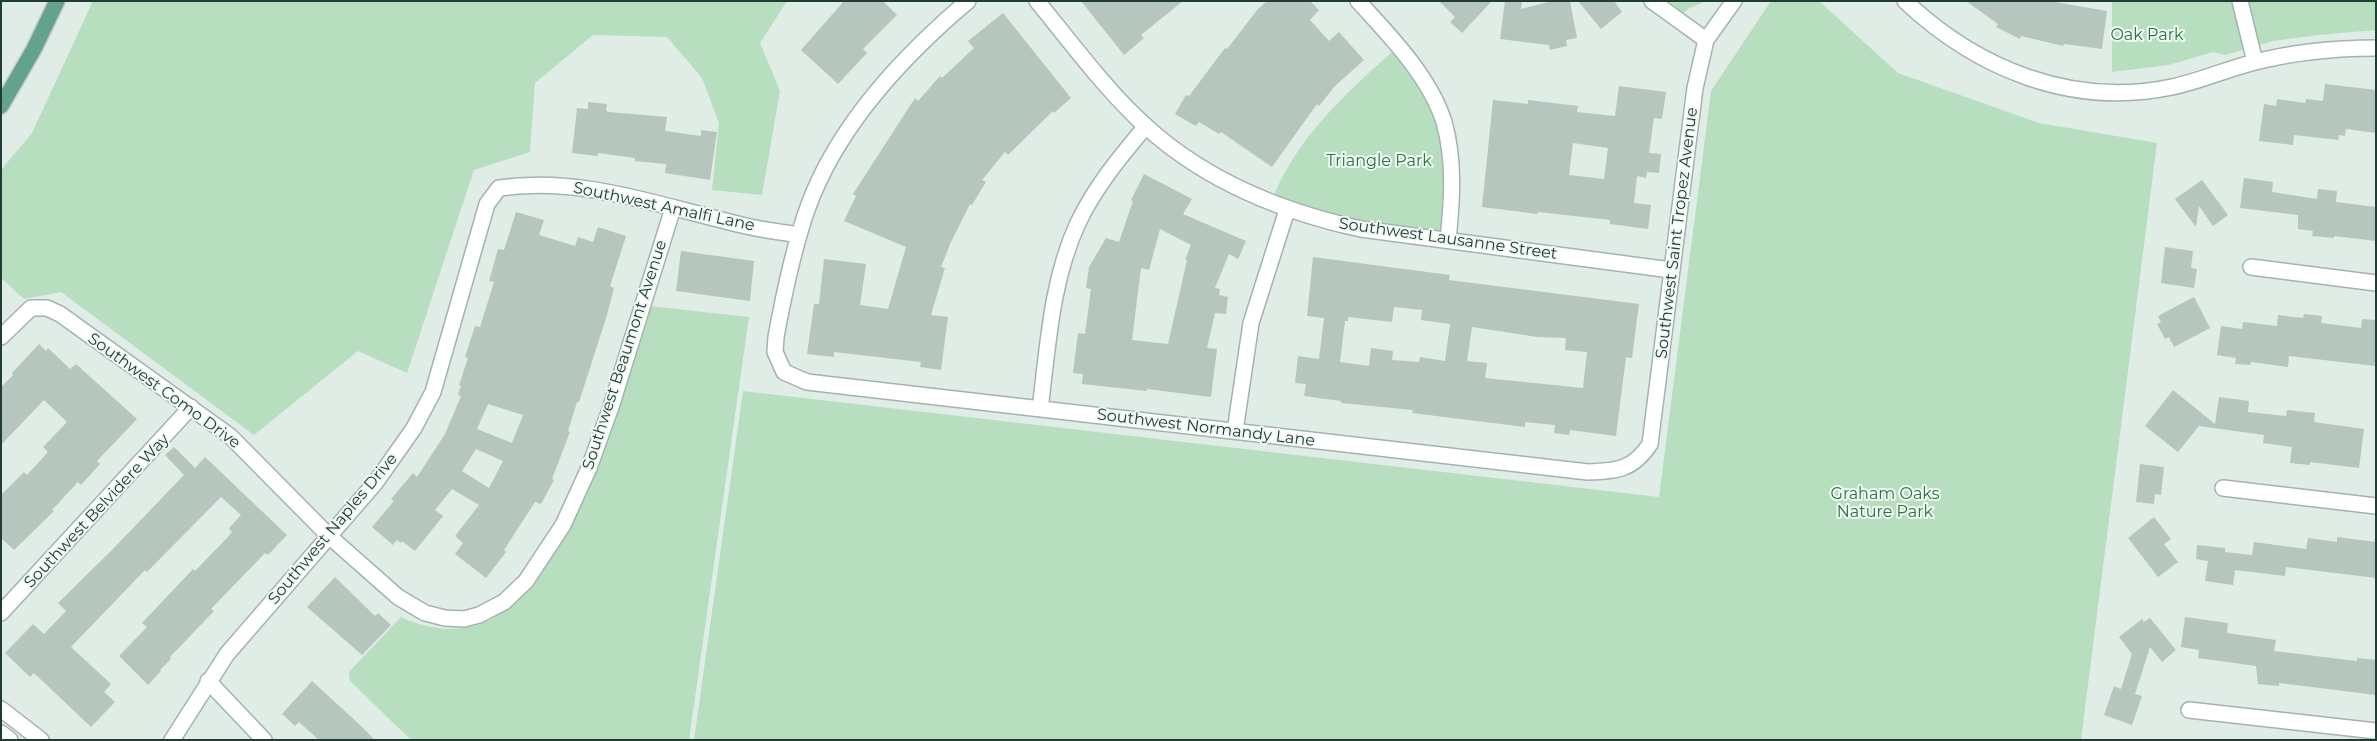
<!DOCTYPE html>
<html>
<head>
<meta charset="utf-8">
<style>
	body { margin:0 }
	#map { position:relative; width:2377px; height:741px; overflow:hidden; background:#e0ece6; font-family:Montserrat,sans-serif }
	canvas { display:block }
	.frame { position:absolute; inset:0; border:2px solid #203d33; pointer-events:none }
</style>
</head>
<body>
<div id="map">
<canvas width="2377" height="741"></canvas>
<div class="frame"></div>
</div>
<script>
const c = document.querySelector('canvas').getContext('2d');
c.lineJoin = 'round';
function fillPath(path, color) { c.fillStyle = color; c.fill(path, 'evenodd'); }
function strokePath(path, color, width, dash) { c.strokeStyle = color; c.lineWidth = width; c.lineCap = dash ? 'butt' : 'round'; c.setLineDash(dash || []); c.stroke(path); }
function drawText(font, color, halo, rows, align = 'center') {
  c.font = font + ' Montserrat,sans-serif'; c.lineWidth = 4; c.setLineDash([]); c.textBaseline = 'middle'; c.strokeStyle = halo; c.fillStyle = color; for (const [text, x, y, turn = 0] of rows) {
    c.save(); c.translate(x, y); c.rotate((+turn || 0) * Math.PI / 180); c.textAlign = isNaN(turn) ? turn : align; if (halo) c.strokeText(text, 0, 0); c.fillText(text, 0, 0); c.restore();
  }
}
const green = new Path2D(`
	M93,1h694l-27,42 20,48 -18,104 -50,-5 7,-67 -17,-45 -35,-41 -74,-2 -58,48 -5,69 -56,18 -67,203 -49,-22 -104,84 -193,-143 -37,7 -23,-21v-108l31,-37z
	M1668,1h38l-18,8 -4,4z
	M1771,1h48l79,72 141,50 118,20 -76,597h-1387l49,-349 916,106 52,-406z
	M2112,1h264v29l-58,5 -45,6 -48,14 -12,-3 -44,13 -57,7z
	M1399,46l45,76 4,118 -177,-37c23,-64 78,-113 128,-157z
	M649,306l100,11 -60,423h-278l-61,-59 -1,-9 52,-55c36,17 80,18 109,-12 10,-9 18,-22 26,-33 16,-21 32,-42 44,-66 29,-60 48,-136 69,-200z`);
const building = new Path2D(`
	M844,1h39l14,14 -34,34 4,4 -29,31 -37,-34z
	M1081,1h102l-42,34 3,3 -20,17z
	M1267,1h43l9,9 -9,10 19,21 10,-9 25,28 -29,26 -16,20 -2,-2 -45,63 -51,-35 -2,2 -20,-12 -3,4 -21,-12 11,-19 3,1 36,-48 2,1 31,-40z
	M1439,1h53l-30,32 -12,-11 5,-5z
	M1505,1h17l-1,8 31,-8h18l7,37 -11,2 1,6 -17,4 -1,-5 -49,-6z
	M1578,1h36l8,11 -21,17z
	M1966,1h83l58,10 -5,38 -38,-5 -1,2 -42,-10 -1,3 -24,-12 2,-3z
	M1003,13l68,85 -17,15 -1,-2 -45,44 -3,-3 -23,28 4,2 -14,23 -2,-1 -19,38 -10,25 4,1 -14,47 17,2 -7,53 -21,-3 1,-5 -87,-10v5l-27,-3 7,-50h5l5,-45 42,5 -6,41 28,4 18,-62 -62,-26 12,-25 -3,-2 62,-96 3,3 22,-25 2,2 32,-30 -6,-7z
	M2325,84l51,6v43l-30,-4 -1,7 -6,-1 -1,5 -44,-5 -1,10 -34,-4 5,-37 12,2 1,-7 28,4 1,-4 17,2z
	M1619,86l47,6 -4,27 -8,-1 -5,35 12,1 -2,19 -12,-1 -1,6 -9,-2 -3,27 17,2 -3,24 -38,-5v-4l-72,-8 -1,2 -55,-7 11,-107 35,4v-4l50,6 -1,6 38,4zM1573,143l35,5 -4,31 -35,-4z
	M588,102l19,2 -1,7 3,1 58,5 -2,14 36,5v-6l16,2 -7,48 -45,-7 1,-9 -31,-3v-3l-37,-5v3l-26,-3 5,-45 11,1z
	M1144,174l48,25 -9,15 63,27 -8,18 -9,-5 -14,34 5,1 -1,6 9,2 -2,17 -11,-1 -8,35 10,1 -6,48 -64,-8v2l-65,-7 1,-10 -10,-1 5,-40 7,1 6,-45 -5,-1 3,-21 17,-29 13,4 14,-41 -2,-1zM1160,229l31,16 -6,15h2l-19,84 -36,-4 9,-72 8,2z
	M2244,178l29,4 -1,10 45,7 1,-10 19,2 -1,11 40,5v34l-42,-5v2l-22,-2 1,-5 -15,-2v-14l-58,-7z
	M2202,180l26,35 -15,11 -14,-20 -3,21 -21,-28z
	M516,212l28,8 -5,15 36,11 3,-9 15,5 5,-15 28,9 -16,50 4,2 -7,27 -28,87h-2l-9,29 2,1 -18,47 2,1 -13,24 -6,-2 -31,48 2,2 -20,26 -31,-24 8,-11 -8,-7 24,-31 -27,-16 -17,21 8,6 -28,35 -13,-10 -1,2 -4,-3 -4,5 -21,-18 22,-26 -3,-2 22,-26 4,4 28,-43 16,-38 -3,-1 3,-9 -2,-1 9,-27 -3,-1 10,-31 5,1 14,-45 -5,-1 9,-32 6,1zM488,404l35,11 -11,28 -35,-14zM476,449l27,12 -14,27 -27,-17z
	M2165,247l28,4 -2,17 6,1 -3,19 -33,-5z
	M681,251l73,10 -4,40 -74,-10z
	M1313,257l137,18 -1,5 190,24 -7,54 -6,-1 -10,79 -46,-6 -1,5 -15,-2 1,-8 -30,-3v5l-113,-14 1,-3 -72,-7v-2l-37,-5 2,-12 -11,-1 3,-27 21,3 5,-41 -17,-2zM1394,307l28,3 -1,10 29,4 -5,37 -25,-4 -1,5 -27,-2 1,-9 -22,-3 -2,18 -29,-4 5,-41h3v-4l44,5zM1472,327l65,10 29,1 -1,12 22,2 -4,36 -98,-10 2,-15 -20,-2z
	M2194,297l16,31 -36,19 -5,-10 -4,2 -8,-15 4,-2 -3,-6z
	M2304,314l18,2 -1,7 40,5 1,-9 14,1v46l-87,-10 -1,11 -37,-5 -1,3 -15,-1 1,-6 -19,-3 4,-29 21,3 1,-7 34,4 1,-11 25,3z
	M39,344l7,7 2,-3 22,21 6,-5 61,55 -40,42 3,3 -19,21 -3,-3 -26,28 2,1 -40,39 -13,-12v-43l23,-23 3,3 21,-23 -5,-5 24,-25 -23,-22 -43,45v-58l12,-12 -1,-2z
	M2173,390l42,34 4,-27 30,4 -1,11 38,4 1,-6 28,3 -1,9 50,7 -5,39 -49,-6v3l-20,-2 2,-16 -29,-4 1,-8 -65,-9 -21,26 -33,-26z
	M174,447l21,21 10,-11 82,78 -19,20 -3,-2 -54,56 3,2 -44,46 1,2 -11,11 1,1 -13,14 -29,-29 28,-29 -5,-4 51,-54 2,2 32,-33 5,-6 -3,-4 12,-13 -20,-18 -74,75 -2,-2 -74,77 40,37 -7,8 11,10 -24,25 -57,-54 -4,4 -25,-24 28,-29 11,10 22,-23 -8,-8 54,-53 72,-75 -19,-20z
	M2140,464l24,3 -3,28 -6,-1 -1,10 -18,-2z
	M2154,517l17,22 -7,5 14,18 -20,15 -30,-39z
	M2337,537l39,5v36l-90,-11 -1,9 -50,-6 -2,15 -28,-4 3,-20 -12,-2 1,-14 28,3v4l27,3 2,-13 52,7 2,-11 29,4z
	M335,577l40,39 3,-3 13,12 -29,30 -55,-48z
	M2185,617l43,6 -1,10 49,7 -2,11 83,10v-3l19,2v35l-97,-12v3l-21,-2 -2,-18 -58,-8 1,-8 -18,-3z
	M2150,618l26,32 -14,12 -12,-15 -15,47 7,2 -10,29 -28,-10 10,-29 7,3 11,-35 -13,-17 23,-18 2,3z
	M312,681l48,44 15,15h-56l-20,-18 -4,4 -13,-12z`);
const minor = new Path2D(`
	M968,1c-64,54 -131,126 -160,206 -15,42 -24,86 -32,130l-1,15 9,20 23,10 781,90c29,-1 45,-2 62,-28l45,-356 11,-48 28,-39
	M1037,1c32,39 63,81 99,116 62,61 142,94 225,112l310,41
	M1358,1c32,35 72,76 86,121 11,39 8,79 4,118
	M1652,1l54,39
	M1905,1c72,68 167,107 267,86 28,-6 55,-18 83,-25 40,-10 80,-14 121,-14
	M2240,1l15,61
	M2251,267l125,16
	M1,337l30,-29h16l13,6 170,122 99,100 69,61 27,16 20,5 19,1 15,-4 25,-13 22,-21 37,-56 26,-57 22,-61 62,-199
	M1040,409c8,-62 11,-128 38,-186 17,-36 42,-66 68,-97
	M1235,431l16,-108 36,-113
	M2223,488l153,18
	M1,613l190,-206
	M208,681l56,59
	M1,709l40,31
	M2189,710l187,21
	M1,733l9,7
	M172,740l55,-86 149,-172 38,-54 19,-36 54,-188 12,-16c87,-12 163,19 247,38 17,4 35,6 53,9`);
const major = new Path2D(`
	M1,106l33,-57 23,-48`);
const parkNames = [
	["Oak Park",2147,35],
	["Triangle Park",1379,161],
	["Graham Oaks",1885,494],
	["Nature Park",1885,512]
];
const streetNames = [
	["Southwest Amalfi Lane",664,207,12],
	["Southwest Saint Tropez Avenue",1677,233,-83],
	["Southwest Lausanne Street",1448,239,8],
	["Southwest Beaumont Avenue",625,355,-72],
	["Southwest Como Drive",164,391,36],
	["Southwest Normandy Lane",1206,428,7],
	["Southwest Belvidere Way",97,511,-47],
	["Southwest Naples Drive",333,529,-50]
];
fillPath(green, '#b8dec0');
fillPath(building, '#b5c6be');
strokePath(minor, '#a3b4ad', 18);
strokePath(major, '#c1c9c6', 18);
strokePath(minor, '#fff', 15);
strokePath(major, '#63a38e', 15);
drawText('16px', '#297441', '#f1f8f4', parkNames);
drawText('16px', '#203d33', '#f1f8f4', streetNames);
</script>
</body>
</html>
